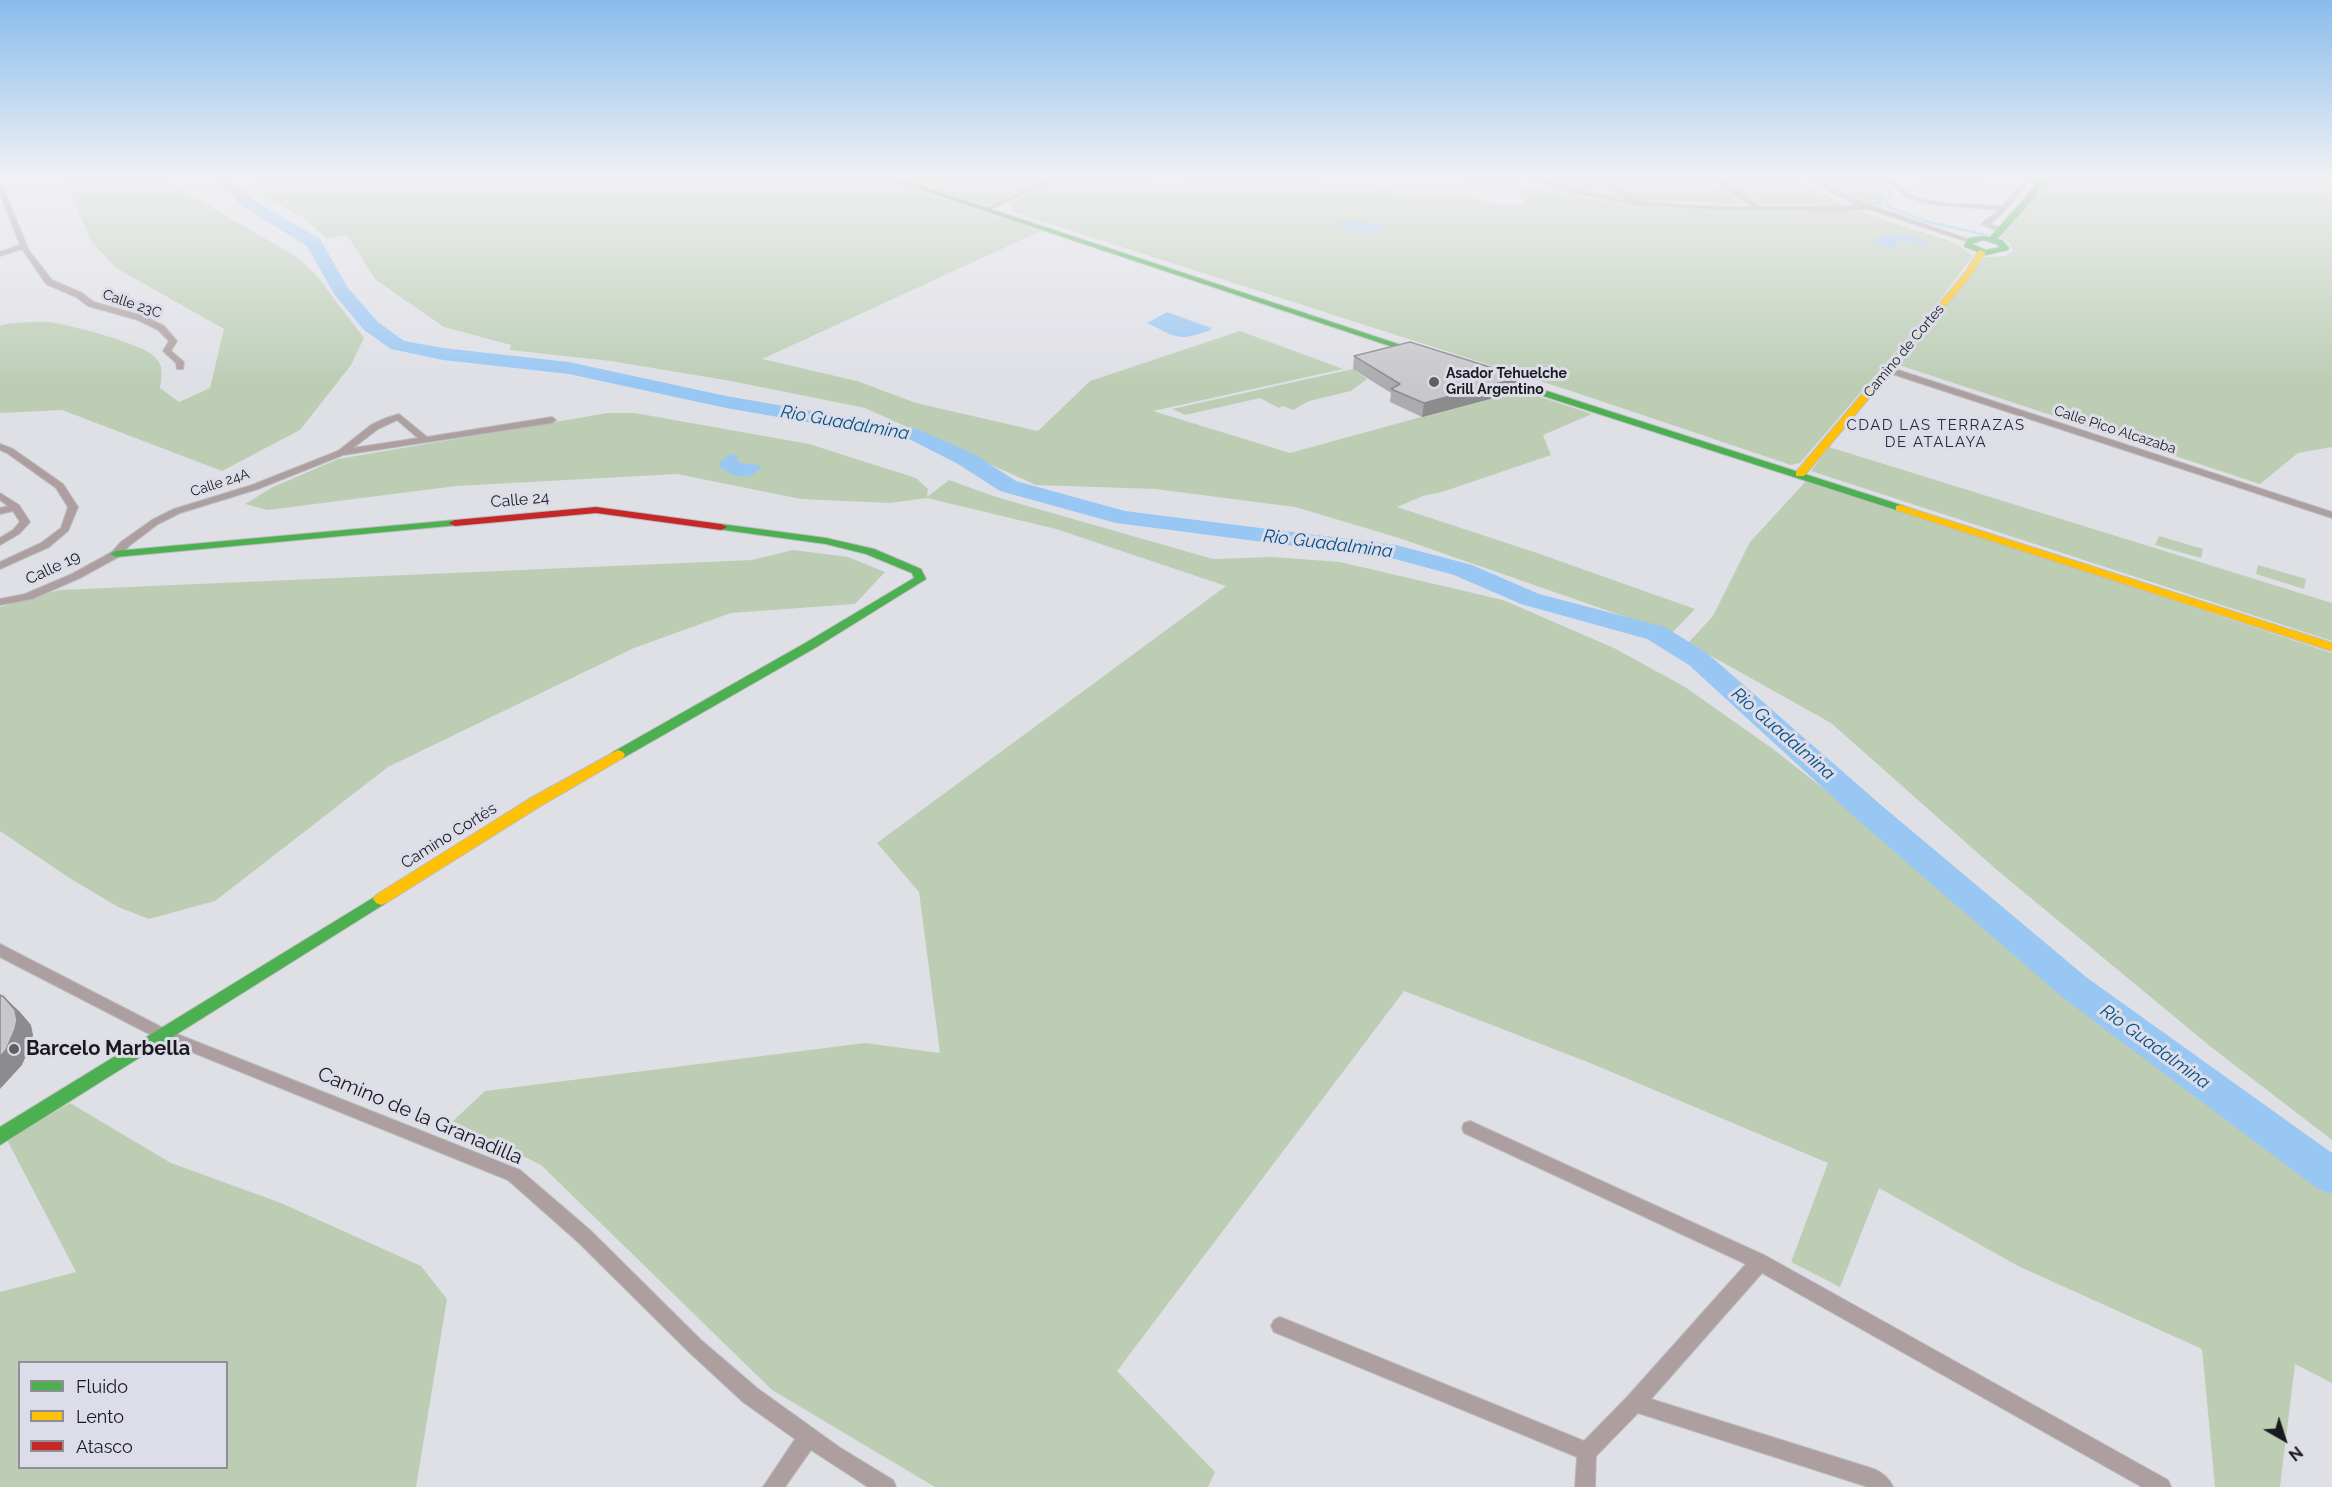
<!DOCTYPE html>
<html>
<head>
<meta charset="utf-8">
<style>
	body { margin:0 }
	#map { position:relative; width:2332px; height:1487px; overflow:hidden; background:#dfe0e6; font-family:Raleway,sans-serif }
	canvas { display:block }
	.legend { position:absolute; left:18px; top:1361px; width:210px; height:108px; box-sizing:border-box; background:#dcdde9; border:2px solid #8e8f98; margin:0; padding:8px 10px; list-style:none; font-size:18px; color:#1a1a1e }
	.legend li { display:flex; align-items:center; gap:12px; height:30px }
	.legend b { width:30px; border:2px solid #8e8f98 }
	.north { position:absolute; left:2254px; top:1409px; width:60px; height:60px; -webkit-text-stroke:4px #dcdde9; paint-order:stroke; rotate:141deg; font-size:16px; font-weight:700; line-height:24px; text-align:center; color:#1a1a1e }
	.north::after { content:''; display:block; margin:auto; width:21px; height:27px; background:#1a1a1e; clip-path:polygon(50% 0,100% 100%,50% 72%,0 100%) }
</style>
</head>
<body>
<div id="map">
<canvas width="2332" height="1487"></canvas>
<ul class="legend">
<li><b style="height:8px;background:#4caf50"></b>Fluido</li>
<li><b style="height:8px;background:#ffc107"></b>Lento</li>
<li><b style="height:8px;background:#c62828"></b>Atasco</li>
</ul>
<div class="north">N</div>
</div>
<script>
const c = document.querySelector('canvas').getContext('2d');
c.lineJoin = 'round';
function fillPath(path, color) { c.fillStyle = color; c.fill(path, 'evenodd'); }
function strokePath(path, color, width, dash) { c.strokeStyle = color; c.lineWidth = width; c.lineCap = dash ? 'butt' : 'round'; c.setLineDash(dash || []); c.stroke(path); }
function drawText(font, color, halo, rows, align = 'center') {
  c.font = font + ' Raleway,sans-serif'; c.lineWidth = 6; c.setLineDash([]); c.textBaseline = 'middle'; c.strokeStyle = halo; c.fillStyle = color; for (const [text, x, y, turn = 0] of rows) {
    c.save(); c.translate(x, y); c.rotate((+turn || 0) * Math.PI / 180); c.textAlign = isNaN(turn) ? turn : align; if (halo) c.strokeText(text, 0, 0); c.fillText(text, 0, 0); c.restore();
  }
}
const green = new Path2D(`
	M62,175h105l1,6 130,77 18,17 48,63 -13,27 -51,65 -78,41 -160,-61 -62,3v-87l6,-2c14,-1 29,-3 43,-2 19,2 95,22 106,35 9,9 7,19 5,31l19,14 31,-14 14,-59 -108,-61 -24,-26z
	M246,175h627l168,56 -279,128 95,22 59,22 122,28 52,-50 150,-50 103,38 -190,42 137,42 229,-63 73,24 -49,21 8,20 -109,37 -19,4 -26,11 140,46 158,56 -23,24 -273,-95 -104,-31 -140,-18 -119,-4 -171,-77 -134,-27 -120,-20 -101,-11 1,-5 -67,-18 -68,-47 -29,-45 -20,4 -22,-20 -38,-21z
	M889,175h171l-70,30h-7z
	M1071,175h84l-7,6 1,2 129,-8 71,10h28l16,7 21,4 19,2 6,-4 24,2 40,9h16l9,-7 -70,-18c18,-10 49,-6 67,2l-6,3 9,3 8,-3 43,12 71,10 211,5 95,31 17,13 -38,50 -135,157 -9,2 -214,-72 -552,-177 -11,-4 -4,-5 1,-5z
	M1528,175h170l46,29 -107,-4 -19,-12 -4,2 13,9 -46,-8z
	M1714,175h74l55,29 -4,2 -76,-1z
	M1812,175l61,2c8,9 16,13 10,25l3,6 -19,-5z
	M1909,175h68l9,10 -7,-2 -49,-1 1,2 -23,-6z
	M2048,175h284v272l-34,6 -38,31 -361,-119 86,-108 20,-1 8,-5 -3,-7 -10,-8z
	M1353,369l14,10 -16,12 -42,10 -16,9 -10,-4 -4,2 -19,-10 -75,17 -13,-6z
	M608,413h27l174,31 107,34 12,11 -1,8 22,-17 47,17 217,62 60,-2 67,5 163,38 111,48 71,39 88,62 128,100 202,166 229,173v195l-37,-19 -15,123h-65l-13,-138 -184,-83 -139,-78 -39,99 -49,-25 37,-99 -238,-100 -186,-72 -287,380 98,101 -7,15h-273l-163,-97 -231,-225 -88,-44 32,-30 380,-48 75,10 -21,-161 -42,-49 349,-257 -170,-57 -129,-31 -37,5 -89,-4 -124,-25 -221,12 -188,24 -23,-6 28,-17 65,-28z
	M1829,447l503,156v38l-521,-170z
	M1807,480l525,173v487l-121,-93 -214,-177 -166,-147 -143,-80 25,-27 37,-74z
	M2159,536l44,13 -2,9 -46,-13z
	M793,550l55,7 37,15 -30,32 -124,9 -97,35 -246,119 -173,134 -66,18 -31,-12 -50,-30 -68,-46v-224l59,-17 693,-30z
	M2258,565l48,14 -2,10 -48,-15z
	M70,1103l101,60 110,40 140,63 26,33 -31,188h-416v-195l76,-20 -69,-132zM20,1362h206v106h-206z`);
const water = new Path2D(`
	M1346,221l40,5c-12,10 -36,6 -49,-2z
	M1903,234l27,8c-12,5 -23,-6 -34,1v4h-12l-13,-6 19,-6z
	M1167,312l44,16v2c-34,12 -32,8 -64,-7z
	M731,454l7,3v4l4,2 20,3c-13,17 -31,11 -44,-1l5,-6z`);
const stream = new Path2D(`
	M1874,175l6,3 11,16 -5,7 4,7 42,15 54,12`);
const river = new Path2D(`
	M211,175h16l27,25 66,39 28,49 30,34 26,19 39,7 126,14 157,34 191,33 57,25 42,27 109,30 271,34 76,20 67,29 126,33 42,26 174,152 205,172 246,176v41l-14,-5 -256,-192 -203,-176 -170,-156 -42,-26 -126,-35 -67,-29 -59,-16 -279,-36 -116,-32 -42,-27 -47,-24 -185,-32 -157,-34 -126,-14 -52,-11 -27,-19 -30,-36 -27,-48 -65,-40z`);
const street = new Path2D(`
	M1058,175h9l-79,35 -5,-1z
	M1518,175h11l48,15 50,10 -13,-10v-2l2,-1 21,14 61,5 54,1 -47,-32h8l33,21 15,11 98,-1 -62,-31h9l58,28 110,38 -3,2 -103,-34 -22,2 -118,-1 -89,-5 -63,-11z
	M1880,175c14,0 19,14 31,20 21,11 67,9 92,11l25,-31h7l-30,36 -15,13 12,5v2l-2,1 -19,-8 18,-14 -70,-6 -23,-7z
	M0,184l3,2 25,63 24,31 30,13 12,9 50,14 20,10 13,15 -6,10 13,11 -1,7h-6l-1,-6 -13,-12 6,-10 -11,-11 -20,-10 -50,-14 -12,-9 -30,-13 -24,-35 -22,7v-4l20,-7 -20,-51z
	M1886,368h6l440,144v6l-446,-146z
	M399,414l28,23 125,-20 4,3 -4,3 -209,32 -85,34 -78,24 -22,11 -29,22 -9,10 -40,22 -48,21 -32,6v-6l25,-5 47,-20 40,-22 9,-10 31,-22 22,-11 78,-24 86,-34 33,-26 15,-7zM397,420l21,18 -65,10 25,-19z
	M0,444l13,5 50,35 15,23 -10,24 -19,16 -49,22v-7l41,-19 20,-15 7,-21 -12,-19 -49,-35 -7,-3z
	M0,493l19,12 11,17 -11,12 -19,11v-7l13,-8 7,-8 -7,-11 -13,3v-6l8,-2 -8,-6z
	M0,944l167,86 353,140 70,60 111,110 56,48 82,59 54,33 3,7h-28l-57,-37 -26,37h-22l32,-48 -52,-37 -54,-50 -111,-110 -70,-62 -351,-142 -157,-81z
	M1470,1121l296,135 402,224 3,7h-29l-380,-214 -111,126 223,70c9,4 15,9 19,18h-25l-230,-74 -42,43 -1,31h-20l2,-30 -303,-125 -3,-6 3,-6 6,-3 304,124 44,-45 118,-132 -282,-131 -2,-5 2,-5z`);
const fast = new Path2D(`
	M877,175h11l537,178 -8,2z
	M2041,175h7l-18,28 -33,36 5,1 7,8 -1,2 -22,5 -21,-8 -1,-2 5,-7 14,-2 7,1 34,-38zM1983,240l13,4 4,3 -14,3 -14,-6z
	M1497,375l407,131 1,2 -1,2h-8l-402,-130 -2,-2z
	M455,520l6,3 -2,2 -343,32 -6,-3 6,-3z
	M721,524l105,14 48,11 47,20 5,10 -111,69 -192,110h-10l-2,-3 2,-3 194,-110 107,-64 -2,-5 -46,-19 -40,-10 -109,-15 -2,-2z
	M381,893l5,2 3,4 -3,4 -386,242v-18z`);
const slow = new Path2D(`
	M1979,250l7,2 -16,25 -166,199h-8v-4l168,-198z
	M1900,505l432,138v8l-436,-141v-4z
	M618,750l5,2 2,3 -2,3 -84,49 -153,96 -5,2 -5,-2 -3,-4 3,-4 153,-96z`);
const jam = new Path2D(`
	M596,507l125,17 6,3 -6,3 -125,-17 -141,13 -6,-3 6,-3z`);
const wall = new Path2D(`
	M1354,356l168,21 -2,14 -98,26 -32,-15 1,-9 -38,-24z`);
const shadedWall = new Path2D(`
	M1522,377l-2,14 -98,26 2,-14z
	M4,997l16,15 11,13 2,10 -2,9 -9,21 -22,24v-32z`);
const building = new Path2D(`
	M1410,342l112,35 -98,26 -33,-14 9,-5 -46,-28z
	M0,995l4,2 11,13 2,10 -2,9 -9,21 -6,7z`);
const markers = [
	[1434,382,6,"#5f5f64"],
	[14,1049,6,"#5f5f64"]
];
const farStreetnames = [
	["Calle 23C",132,304,19],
	["Camino de Cortes",1904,351,-50],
	["Calle Pico Alcazaba",2115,430,18],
	["Calle 24A",220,483,-18]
];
const farPoinames = [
	["Asador Tehuelche",1446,374],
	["Grill Argentino",1446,390]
];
const farNeighbourhoodnames = [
	["CDAD LAS TERRAZAS",1936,425],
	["DE ATALAYA",1936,442]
];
const streetNames = [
	["Calle 24",520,500,-5],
	["Calle 19",53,568,-25],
	["Camino Cortés",449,836,-32]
];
const waterNames = [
	["Rio Guadalmina",845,423,10],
	["Rio Guadalmina",1328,544,7],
	["Rio Guadalmina",1783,734,41],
	["Rio Guadalmina",2155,1047,36]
];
const nearPoinames = [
	["Barcelo Marbella",26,1049]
];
const nearStreetnames = [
	["Camino de la Granadilla",420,1116,23]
];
fillPath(green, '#bccdb4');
fillPath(water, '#99c7f3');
strokePath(stream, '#99c7f3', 3);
fillPath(river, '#99c7f3');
strokePath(street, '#bcbdc1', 2);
strokePath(fast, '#bcbdc1', 2);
strokePath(slow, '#bcbdc1', 2);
strokePath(jam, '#bcbdc1', 2);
fillPath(street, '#ad9f9f');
fillPath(fast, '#4caf50');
fillPath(slow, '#ffc107');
fillPath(jam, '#c62828');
fillPath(wall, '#acabad');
fillPath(shadedWall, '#8c8b8d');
fillPath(building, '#c8c7c9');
strokePath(building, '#8c8b8d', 1.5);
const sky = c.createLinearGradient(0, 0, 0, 384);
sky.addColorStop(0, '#88bcec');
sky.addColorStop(0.46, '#f1f1f4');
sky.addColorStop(1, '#f1f1f400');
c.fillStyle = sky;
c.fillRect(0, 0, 2332, 384);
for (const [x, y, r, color] of markers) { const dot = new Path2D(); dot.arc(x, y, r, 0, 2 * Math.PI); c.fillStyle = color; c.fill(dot); strokePath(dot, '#dcdde9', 2); }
drawText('14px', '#1a1a1e', '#dcdde9', farStreetnames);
drawText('bold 14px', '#1a1a1e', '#dcdde9', farPoinames, 'left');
c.letterSpacing = '1.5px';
drawText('15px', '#2b2c35', '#dcdde9', farNeighbourhoodnames);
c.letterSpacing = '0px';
drawText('16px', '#1a1a1e', '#dcdde9', streetNames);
drawText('italic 18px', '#035187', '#dcdde9', waterNames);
drawText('bold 20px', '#1a1a1e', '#dcdde9', nearPoinames, 'left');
drawText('20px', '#1a1a1e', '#dcdde9', nearStreetnames);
</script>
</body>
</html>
